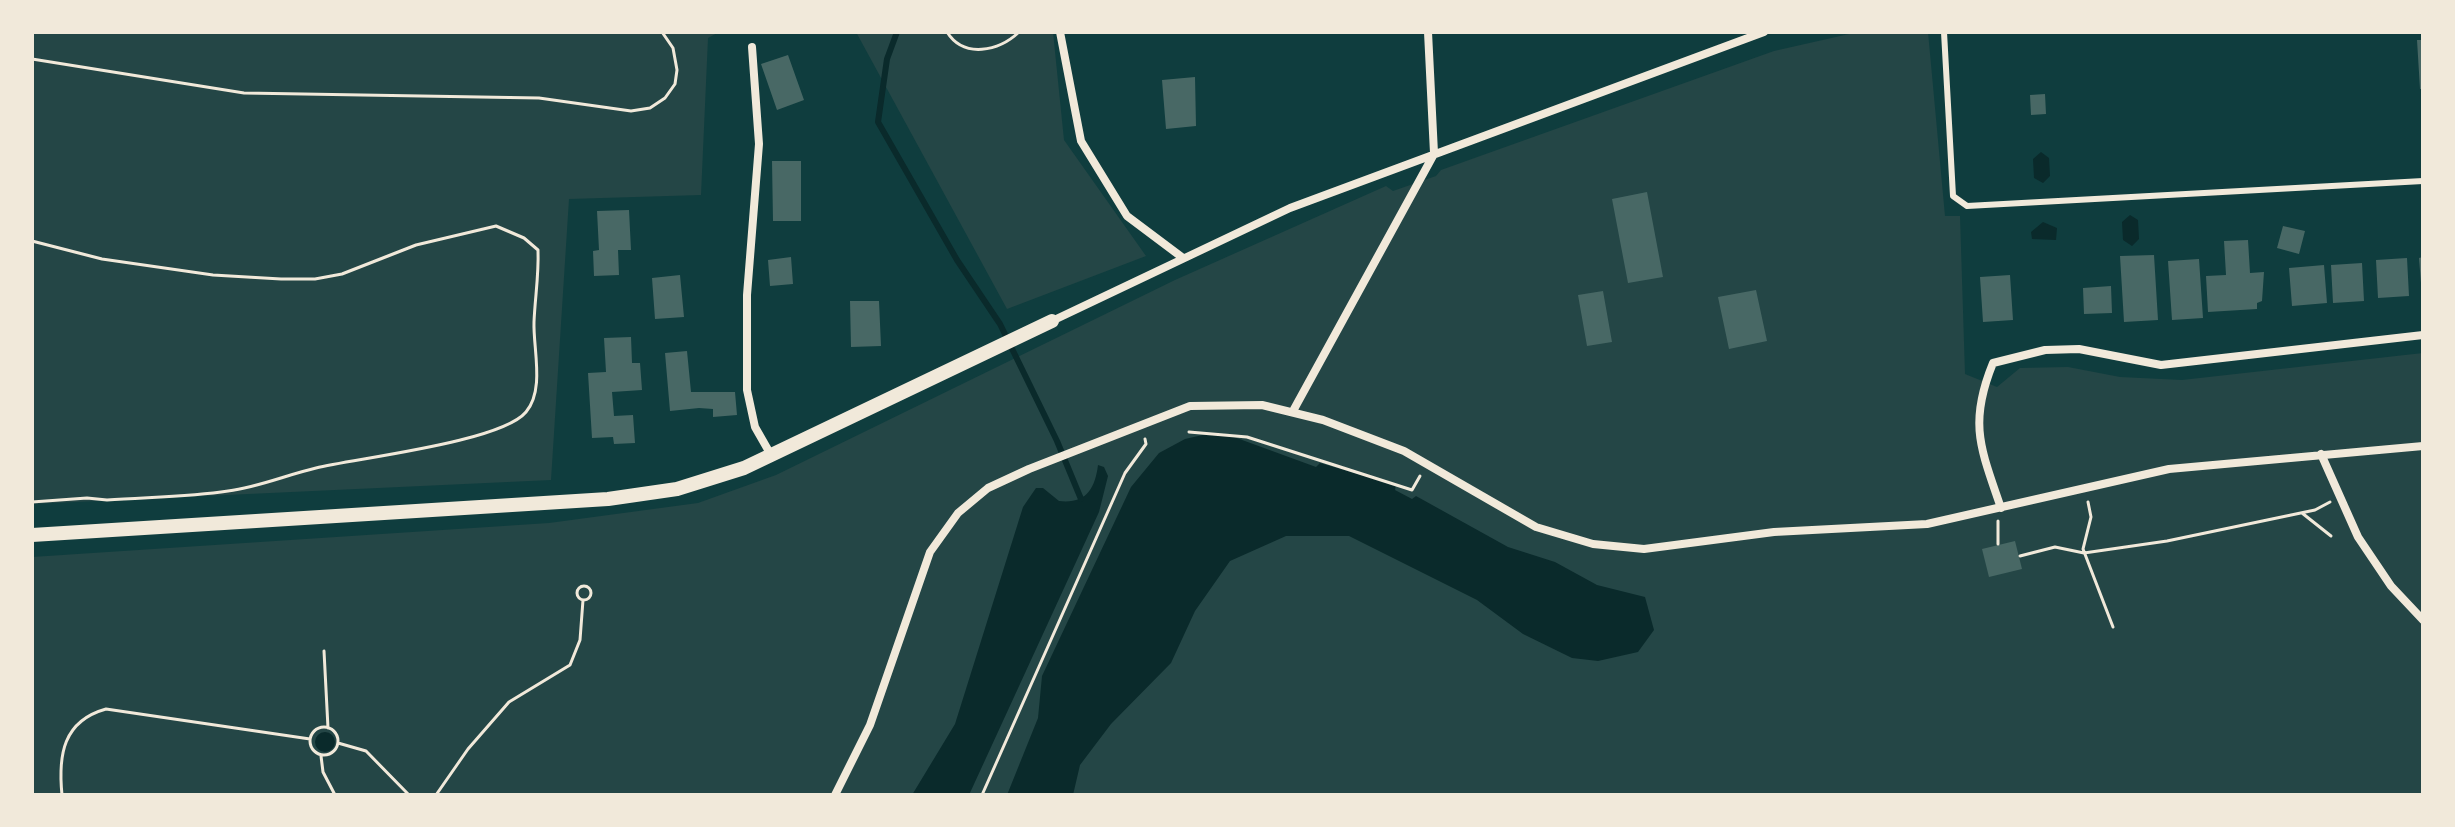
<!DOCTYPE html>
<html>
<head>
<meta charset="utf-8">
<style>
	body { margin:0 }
	#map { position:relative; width:2455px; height:827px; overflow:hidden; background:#0f3d3e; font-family:Ubuntu,sans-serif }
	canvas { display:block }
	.frame { position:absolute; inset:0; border:34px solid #f1e9da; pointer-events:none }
</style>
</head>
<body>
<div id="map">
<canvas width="2455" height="827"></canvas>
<div class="frame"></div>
</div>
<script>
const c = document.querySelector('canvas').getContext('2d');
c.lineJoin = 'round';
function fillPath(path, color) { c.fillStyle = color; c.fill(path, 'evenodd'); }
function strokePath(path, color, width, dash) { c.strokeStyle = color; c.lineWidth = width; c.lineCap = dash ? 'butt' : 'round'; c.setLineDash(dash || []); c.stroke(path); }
const green = new Path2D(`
	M32,32h687l-11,6 -7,157 -132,4 -18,281 -519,24z
	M856,32h197l11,108 82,116 -139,53z
	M1858,32h70l17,184h15l5,158 32,13 23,-19 48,-1 52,10 62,3 241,-27v442h-2391v-238l517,-34 149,-20 78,-28 399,-195 211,-94 7,5 43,-15 5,-6 333,-119z`);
const water = new Path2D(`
	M2041,152l8,6 1,18 -7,7 -9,-5 -1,-19z
	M2130,215l8,5 1,19 -7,7 -9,-6 -1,-18z
	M2043,222l14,6 -1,12 -24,-1 -1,-7z
	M1207,434l27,3 82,30 4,-4 76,22 -1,5 17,9 4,-3 92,51 47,15 42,23 48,12 9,33 -16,22 -40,9 -26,-3 -49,-24 -46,-34 -128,-64h-63l-56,25 -35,50 -24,52 -60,61 -31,41 -7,30h-66l31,-77 4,-42 89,-189 28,-34 26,-14z
	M1098,465l6,2 4,9 -9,36 -130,283h-57l43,-71 68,-217 13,-19h7l16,13c26,3 36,-11 39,-36z
	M315 742a10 10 0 1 1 20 0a10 10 0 1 1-20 0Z`);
const stream = new Path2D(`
	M897,32l-10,27 -9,63 79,138 43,64 57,117 24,58`);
const building = new Path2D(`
	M2417,40h6v49h-3z
	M788,55l16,45 -27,10 -16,-46z
	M1195,77l1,49 -30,3 -4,-49z
	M2045,94l1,20 -15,1 -1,-20z
	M772,161h29v60h-28z
	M1647,192l16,85 -35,6 -16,-84z
	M629,210l2,40h-13l1,25 -25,1 -1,-25 6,-1 -2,-39z
	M2283,226l22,5 -6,23 -22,-6z
	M2248,240l2,33 14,-1 -2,29 -5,2v6l-49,3 -2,-36 20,-1 -2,-34z
	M2154,255l4,65 -34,2 -4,-66z
	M791,257l2,27 -23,2 -2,-26z
	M2423,257v26h-2l-2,-25z
	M2407,258l2,38 -31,2 -2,-38z
	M2199,259l4,59 -31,2 -4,-59z
	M2362,263l2,38 -31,2 -2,-38z
	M2324,265l3,38 -35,3 -3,-38z
	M680,275l4,42 -29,2 -3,-41z
	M2010,275l3,45 -30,2 -3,-45z
	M2111,286l1,27 -28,1 -1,-26z
	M1756,290l11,51 -38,8 -11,-52z
	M1603,291l9,51 -25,4 -9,-51z
	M850,301h29l2,45 -30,1z
	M631,337l1,26h8l2,27 -30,2 2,24 19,-1 2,28 -21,1 -1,-7 -21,1 -4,-65 18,-1 -2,-34z
	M687,351l4,41h44l2,23 -24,2v-8l-14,-1 -29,3 -5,-58z
	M2015,541l7,28 -33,8 -7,-28z`);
const path = new Path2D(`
	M947,32c17,27 52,19 72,0
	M32,59l212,34 295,5 92,13 19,-3 15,-10 10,-14 2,-14 -4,-22 -11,-16
	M32,241l70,18 111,16 68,4h34l27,-5 74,-29 80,-19 28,12 14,12c1,25 -3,47 -4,72 -1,27 11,67 -8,90 -25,30 -168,46 -210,56 -30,7 -57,19 -88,23 -39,6 -81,6 -121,9l-20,-2 -55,4
	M1189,432l58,5 165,53 8,-14
	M2088,502l3,15 -8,32 30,78
	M2302,513l29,23
	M1998,521v23
	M2020,556l35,-9 29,6 83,-12 148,-31 15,-8
	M577 593a7 7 0 1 1 14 0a7 7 0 1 1-14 0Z
	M324,651l4,77
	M310 741a14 14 0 1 1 28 0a14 14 0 1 1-28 0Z
	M338,743l28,8 43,44
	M321,756l2,16 12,23
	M62,795c-4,-40 1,-74 44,-86l204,30
	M436,795l32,-46 41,-47 61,-37 10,-25 3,-40
	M982,795l143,-322 21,-29 -1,-5`);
const service = new Path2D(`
	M1944,32l9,164 14,10 456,-25`);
const minor = new Path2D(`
	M1060,32l21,109 46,75 56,42
	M1428,32l6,121
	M752,47l7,97 -12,151v95l8,37 16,28
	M1052,321l238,-113 474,-176
	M1293,411l141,-257
	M2321,454l37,83 33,49 32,34
	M2001,508c-20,-59 -33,-84 -8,-145l52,-13 34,-1 82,16 262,-30
	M835,795l35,-70 60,-173 28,-39 30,-25 41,-19 161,-63 72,-1 61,15 81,31 132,76 57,17 51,5 130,-17 153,-8 242,-55 254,-23`);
const tertiary = new Path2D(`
	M32,535l576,-36 69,-10 67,-21 308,-147`);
fillPath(green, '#244646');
fillPath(water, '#0a2a2b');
strokePath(stream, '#0a2a2b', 6);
fillPath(building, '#486865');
strokePath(path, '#f1e9da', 3);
strokePath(service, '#f1e9da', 6);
strokePath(minor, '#f1e9da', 8);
strokePath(tertiary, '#f1e9da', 14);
</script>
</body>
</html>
